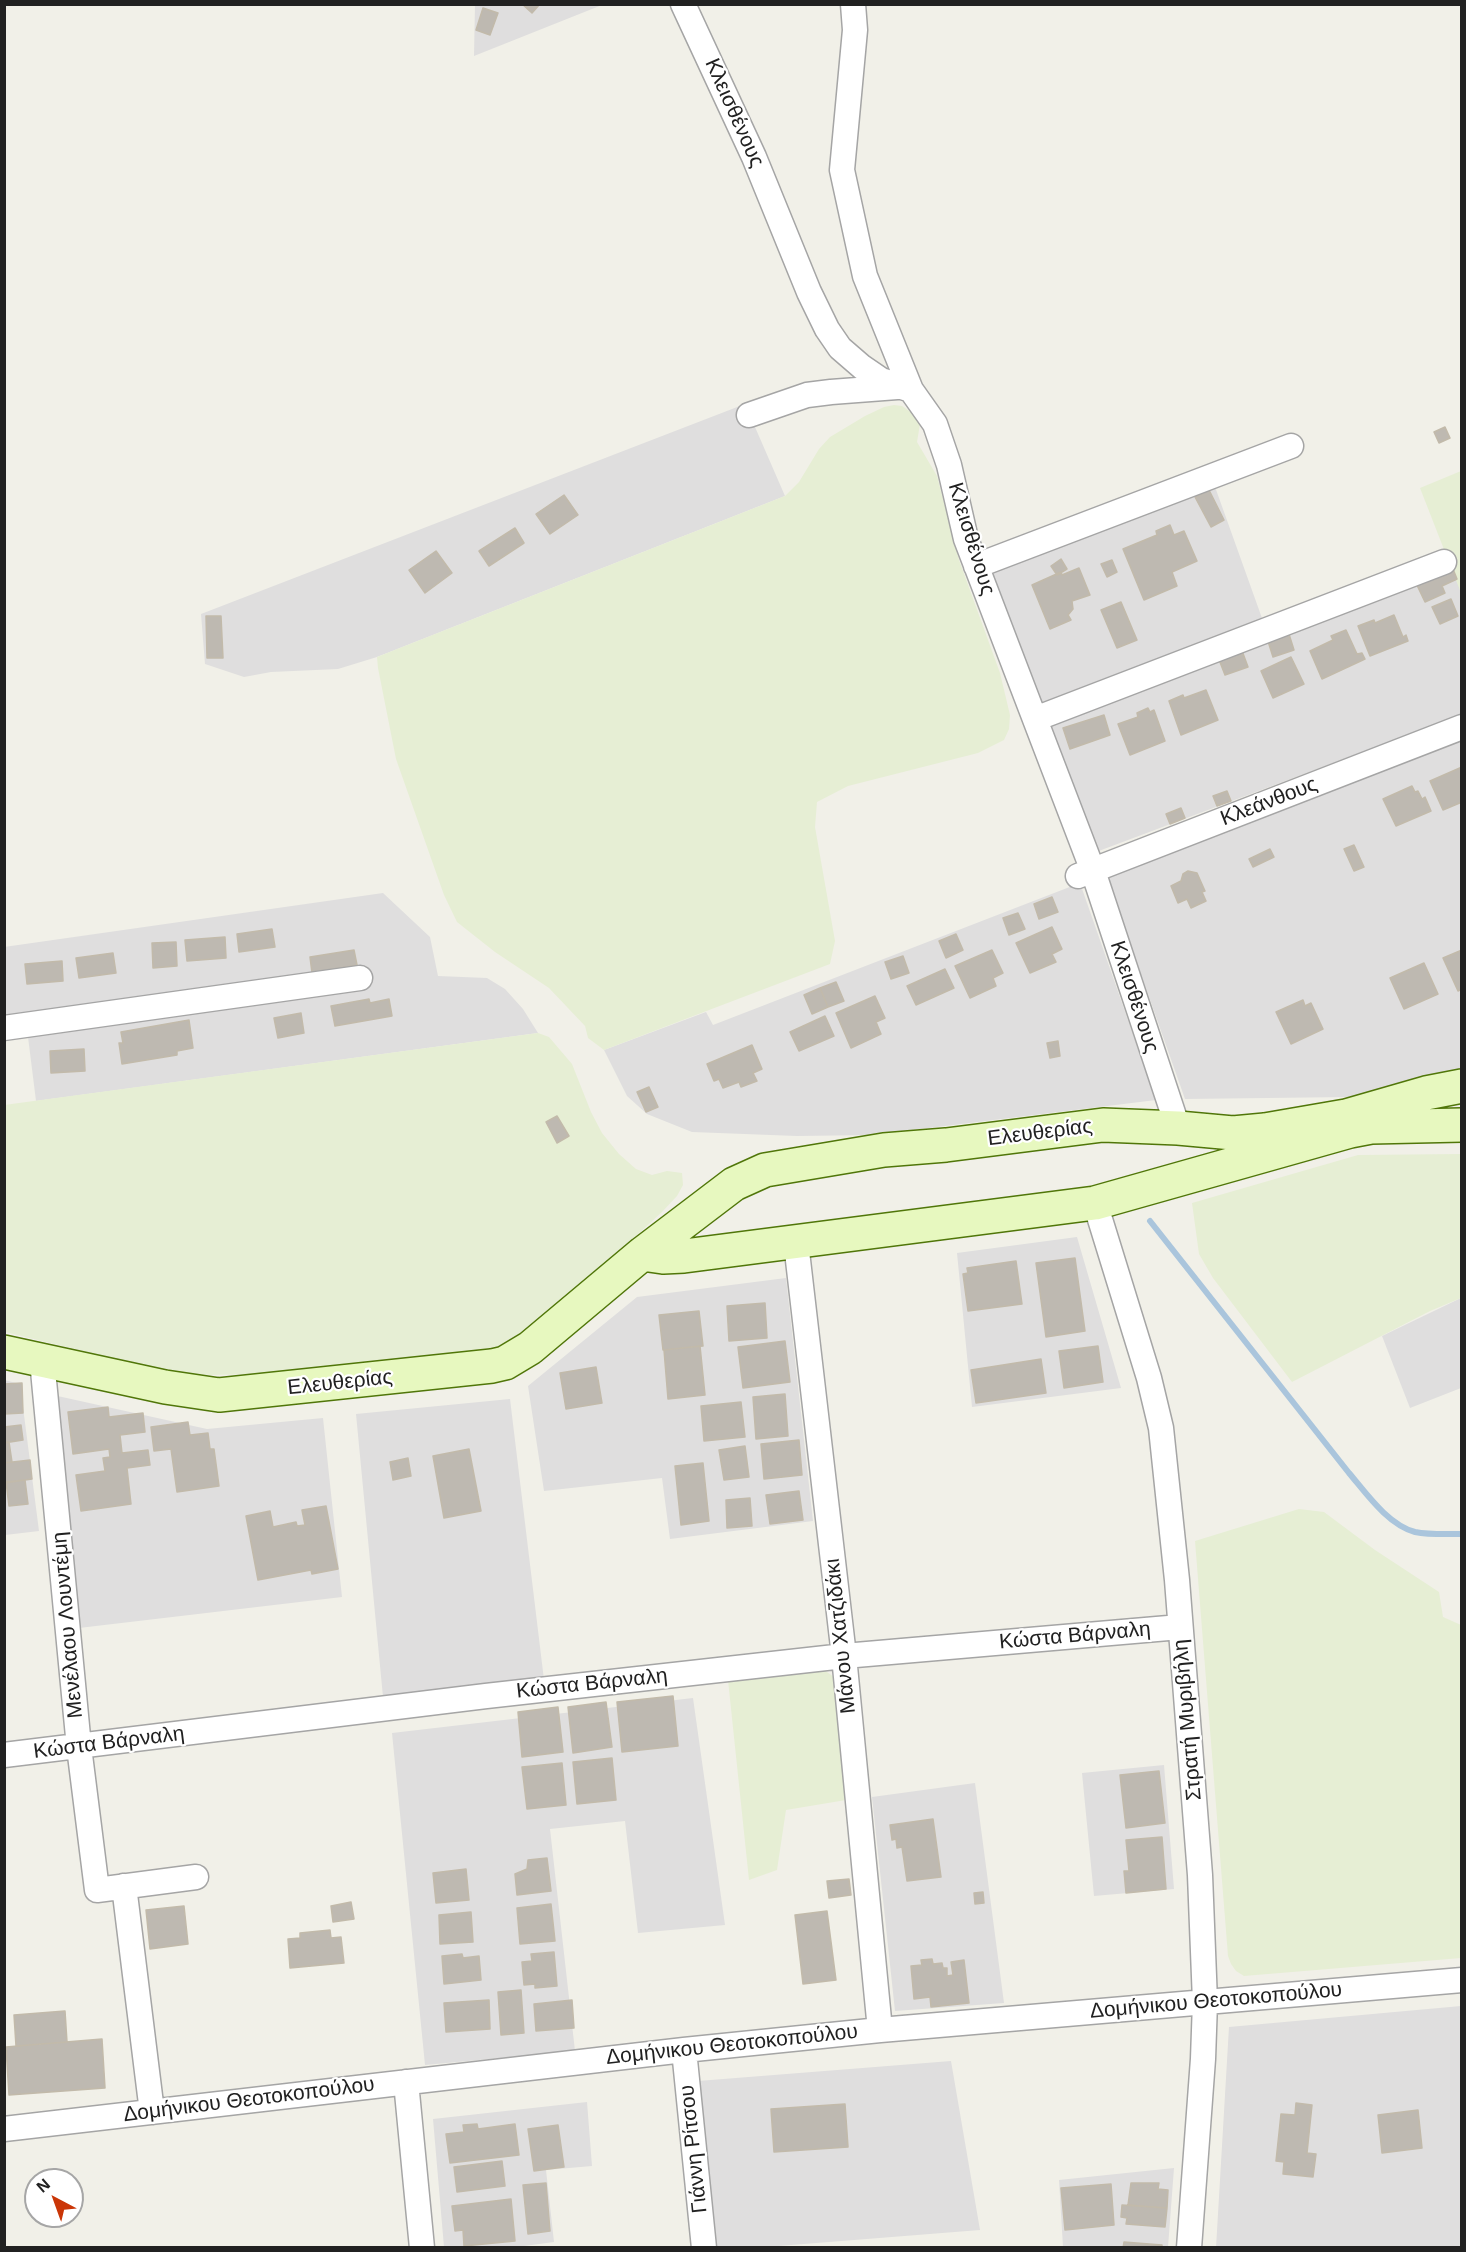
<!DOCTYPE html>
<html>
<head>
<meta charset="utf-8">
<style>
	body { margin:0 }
	#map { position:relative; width:1466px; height:2252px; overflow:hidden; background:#f1f0e8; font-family:Arial,sans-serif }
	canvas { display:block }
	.frame { position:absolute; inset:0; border:6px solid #212121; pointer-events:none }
	.north { position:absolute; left:24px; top:2168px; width:60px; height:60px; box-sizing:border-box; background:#fff; border:2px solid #a6a6a6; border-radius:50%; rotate:319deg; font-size:16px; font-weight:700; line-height:24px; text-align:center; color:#212121 }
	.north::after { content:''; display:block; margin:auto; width:21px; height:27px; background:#ca3607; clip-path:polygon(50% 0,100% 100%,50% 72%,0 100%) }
</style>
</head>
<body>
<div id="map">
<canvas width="1466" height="2252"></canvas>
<div class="frame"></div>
<div class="north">N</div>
</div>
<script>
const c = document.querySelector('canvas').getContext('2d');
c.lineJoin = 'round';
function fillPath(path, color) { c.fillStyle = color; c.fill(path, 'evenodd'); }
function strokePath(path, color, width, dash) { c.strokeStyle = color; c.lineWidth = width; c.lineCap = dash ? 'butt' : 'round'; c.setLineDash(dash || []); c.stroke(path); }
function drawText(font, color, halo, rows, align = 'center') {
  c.font = font + ' Arial,sans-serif'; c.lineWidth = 4.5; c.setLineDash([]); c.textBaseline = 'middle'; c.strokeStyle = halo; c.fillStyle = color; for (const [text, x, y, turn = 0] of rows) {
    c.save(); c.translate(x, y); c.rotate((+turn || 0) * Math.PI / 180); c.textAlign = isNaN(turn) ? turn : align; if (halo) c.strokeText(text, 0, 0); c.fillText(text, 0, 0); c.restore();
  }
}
const residential = new Path2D(`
	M475,5h127l-128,51z
	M745,404l40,92 -408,161 -39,12 -67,3 -27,5 -39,-13 -4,-50z
	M1214,484l49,137 -222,86 -53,-136z
	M1452,566l9,25v124l-365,137 -50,-129z
	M1461,741v328h-5l-107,28 -164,2 -79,-224z
	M1080,883l76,217 -284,35 -75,1 -105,-4 -45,-18 -20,-18 -23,-46 102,-38 7,13z
	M383,893l47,44 8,39 49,2 18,11 18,20 15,24 -502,68 -10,-80 -21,3 -1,-77z
	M1077,1237l44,151 -149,19 -15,-154z
	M786,1278l27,243 -143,18 -8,-61 -118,13 -16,-105 109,-89z
	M1461,1298v90l-51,20 -28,-72z
	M4,1380l16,4 19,147 -34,4z
	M53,1395l154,34 116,-11 19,179 -263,31z
	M510,1399l34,281 -161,17 -27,-283z
	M693,1698l32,227 -87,8 -13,-112 -75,8 25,222 -150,14 -33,-332z
	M1164,1765l10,124 -80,7 -12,-123z
	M975,1783l29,220 -109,8 -23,-214z
	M1461,2006v241l-245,1 13,-221z
	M951,2061l29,169 -214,17h-50l-18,-166z
	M587,2102l5,64 -46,4 8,72 -45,6 -65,-1 -11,-128z
	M1174,2168l-6,79h-105l-4,-67z`);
const farmland = new Path2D(`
	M894,405l8,1 16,11 2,7 -3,18 20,34 22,84 41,113 10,42 -1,14 -5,11 -26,13 -130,33 -31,16 -2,25 20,114 -5,23 -226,86 -16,-12 -3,-12 -36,-38 -54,-36 -38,-30 -13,-27 -48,-136 -18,-91 -1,-11 408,-161 14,-14 20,-33 11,-12 35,-21 19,-9z
	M1461,471v122l-41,-105z
	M538,1033l11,4 23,27 19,48 11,21 17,21 17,15 16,6 15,-4 15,2 1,12 -6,11 -15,16 -37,34 -114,97 -16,7 -237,24 -48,1 -41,-3 -164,-40 -1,-227z
	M1461,1154v144l-31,13 -138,71 -79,-104 -14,-24 -7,-51 166,-48z
	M1299,1509l25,3 51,38 64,42 4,25 18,8v333l-217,18 -8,-5 -5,-7 -3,-8 -33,-415z
	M824,1670l10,7 12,123 -60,10 -9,60 -28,10 -21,-200z`);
const stream = new Path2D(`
	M1150,1221l199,252c17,20 39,52 66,59 15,3 31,2 47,2`);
const building = new Path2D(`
	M522,4h18l-8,9z
	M483,8l15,5 -8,22 -14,-5z
	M1445,427l5,11 -11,5 -5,-11z
	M1209,490l15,30 -13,7 -16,-30z
	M564,495l14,20 -28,19 -14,-20z
	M1170,525l4,10 10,-4 13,30 -25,11 5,14 -33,14 -21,-51 34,-14 -1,-4z
	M515,528l9,15 -35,23 -10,-15z
	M436,551l16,22 -27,20 -16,-23z
	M1061,559l6,10 -10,6 -6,-9z
	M1112,560l5,12 -10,5 -6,-13z
	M1079,568l11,27 -18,6 1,8 -5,6 3,5 -21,9 -18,-44 29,-13 1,3z
	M1453,569l4,10 -15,7 3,7 -20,9 -10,-21z
	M1451,599l7,17 -18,8 -8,-17z
	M1121,602l16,38 -20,8 -16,-38z
	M1394,615l9,22 3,-2 2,6 -38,15 -12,-30 16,-6 1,3z
	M206,616h15l2,42h-16z
	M1346,630l11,24 5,-1 3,6 -43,20 -12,-28 23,-11 -2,-4z
	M1288,631l6,19 -21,7 -6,-19z
	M1241,648l7,19 -23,8 -7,-18z
	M1291,657l13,27 -31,14 -12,-27z
	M1206,690l12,30 -37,15 -12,-34 14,-6 1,3z
	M1148,708l2,4 4,-2 11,31 -35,14 -12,-31 20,-7 -1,-4z
	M1104,715l6,20 -40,14 -7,-21z
	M1462,767v35l-19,8 -13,-29z
	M1412,786l3,6 3,-1 4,8 3,-2 6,14 -35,15 -13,-27z
	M1227,791l4,10 -14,5 -4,-10z
	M1181,808l4,10 -15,6 -4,-10z
	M1354,845l10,22 -10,4 -10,-22z
	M1270,849l4,8 -21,10 -4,-8z
	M1188,871l9,2 8,18 -3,1 4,9 -15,7 -4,-9 -9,4 -7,-17 10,-5 2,-7z
	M1052,897l6,15 -19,7 -5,-15z
	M1018,913l7,16 -16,6 -6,-17z
	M1052,927l10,22 -10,5 4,8 -26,11 -14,-30z
	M272,929l3,18 -36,5 -2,-18z
	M956,934l7,16 -17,8 -7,-17z
	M225,937l1,21 -39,3 -2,-21z
	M176,942l1,24 -24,2 -1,-25z
	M354,950l3,15 -45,8 -2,-16z
	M992,950l11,23 -10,5 3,8 -26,12 -15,-32z
	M1462,950v39l-4,2 -15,-33z
	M113,953l3,20 -37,5 -3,-20z
	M903,956l6,17 -18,6 -6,-17z
	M62,961l1,20 -36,3 -2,-20z
	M1424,963l14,31 -34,15 -14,-31z
	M945,969l9,19 -38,17 -9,-19z
	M836,982l8,19 -16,6 -8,-19z
	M820,988l8,19 -16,7 -8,-19z
	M875,996l10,22 -9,4 5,12 -30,14 -15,-35z
	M369,999l1,4 19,-4 3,17 -57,10 -4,-20z
	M1303,1000l2,6 6,-3 12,26 -32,15 -15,-32z
	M301,1013l3,20 -26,5 -4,-20z
	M825,1016l9,20 -35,15 -9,-19z
	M189,1020l4,28 -16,3v4l-55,9 -3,-21h4l-2,-11z
	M1058,1041l2,15 -10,2 -3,-15z
	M752,1045l10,24 -9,4 4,8 -16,6 -2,-5 -16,6 -4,-9 -5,2 -7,-17z
	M84,1049l1,22 -34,2 -1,-22z
	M649,1087l9,20 -12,5 -9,-20z
	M557,1116l12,20 -12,7 -11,-21z
	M1075,1258l10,73 -39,6 -10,-74z
	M1016,1261l6,43 -54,7 -5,-37 5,-1 -1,-5z
	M765,1303l2,35 -38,3 -2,-35z
	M699,1311l4,35 -40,4 -4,-35z
	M785,1341l5,41 -47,6 -5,-41z
	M700,1346l5,49 -37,4 -4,-49z
	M1098,1346l5,36 -39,6 -5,-37z
	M1041,1359l5,34 -70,10 -5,-33z
	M596,1367l6,36 -36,6 -6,-36z
	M22,1383l1,30 -19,1v-30z
	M785,1394l3,42 -32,3 -3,-42z
	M741,1402l4,35 -41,4 -3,-35z
	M108,1407l1,10 34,-4 2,19 -25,3 2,18 26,-3 2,15 -23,3 4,36 -50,7 -5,-36 29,-4 -2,-13 7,-1 -1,-8 -36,5 -5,-42z
	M188,1422l2,13 18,-2 2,16h4l5,37 -42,6 -6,-43 -17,2 -3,-24z
	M21,1425l2,15 -19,3v-16z
	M799,1440l3,35 -38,4 -3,-35z
	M9,1442l3,20 -8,1v-20z
	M745,1446l4,31 -25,3 -5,-30z
	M469,1449l12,62 -37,7 -11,-62z
	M408,1458l3,18 -18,4 -3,-18z
	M30,1460l2,19 -28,4v-20z
	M703,1463l6,58 -28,4 -6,-59z
	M25,1480l3,24 -19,2 -3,-24z
	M799,1491l4,29 -33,4 -4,-29z
	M750,1498l2,28 -25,2 -1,-28z
	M326,1506l12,63 -26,5 -1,-4 -53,10 -12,-64 24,-5 3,16 23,-5 1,4 8,-1 -3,-15z
	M673,1696l5,50 -56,6 -5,-50z
	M606,1702l6,45 -39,6 -5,-46z
	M558,1707l5,45 -41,5 -4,-45z
	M612,1758l4,42 -39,4 -4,-42z
	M562,1763l4,42 -39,4 -5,-42z
	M1159,1771l6,52 -39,5 -6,-53z
	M933,1819l8,58 -34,4 -5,-34 -5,1 -1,-9 -4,1 -2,-15z
	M1162,1837l4,52 -40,4 -2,-22h5l-3,-31z
	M547,1858l4,33 -34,4 -2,-21 12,-5 1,-9z
	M466,1869l3,31 -33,3 -3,-30z
	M849,1879l2,16 -22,3 -2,-17z
	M983,1892l1,11 -9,1 -1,-11z
	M351,1902l3,17 -21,3 -2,-16z
	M551,1904l4,37 -35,3 -3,-36z
	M184,1906l4,38 -38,5 -4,-39z
	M827,1911l9,69 -33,4 -8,-69z
	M471,1912l2,30 -33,2 -1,-29z
	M330,1930l1,8 10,-1 3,26 -54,5 -2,-29 12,-1v-5z
	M554,1952l3,34 -22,2v-4l-11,1 -2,-23 10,-1 -1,-7z
	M462,1954l1,4 16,-2 2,24 -37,4 -2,-28z
	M932,1959l1,5 9,-1 1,5h4v8l6,-1 -2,-13 13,-2 5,43 -38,4 -1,-10 -16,2 -3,-33 11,-1 -1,-5z
	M521,1990l3,43 -23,2 -3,-43z
	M489,2000l1,29 -44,3 -2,-29z
	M572,2000l2,28 -38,3 -2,-27z
	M65,2011l2,31 -51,4 -2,-31z
	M102,2039l3,49 -96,7 -3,-48z
	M1296,2103l16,2 -5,48 9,1 -3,23 -30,-3 1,-12 -8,-1 5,-47 14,1z
	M845,2104l3,43 -74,5 -3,-43z
	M1418,2110l4,38 -40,5 -4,-38z
	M477,2124l1,5 37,-5 4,31 -69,8 -4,-29 18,-2 -1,-7z
	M558,2125l6,42 -30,4 -6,-42z
	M502,2161l3,25 -48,6 -3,-25z
	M546,2183l4,48 -22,3 -5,-49z
	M1131,2183h28l-1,6 10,1 -1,18 -39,-3z
	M1111,2184l3,41 -49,5 -4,-42z
	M511,2199l4,42 -51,5 -1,-16 -8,1 -3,-25z
	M1122,2205l45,3 -2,19 -39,-3 1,-6 -6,-1z
	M1124,2242l38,3v3h-39z`);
const street = new Path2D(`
	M683,4l71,153 55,135 18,37 13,19 22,19 19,13 30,10 24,34 14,41 17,74 127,332 85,257
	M853,4l2,26 -13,140 23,106 46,114
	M749,415l58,-20 24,-3 66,-5
	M976,566l315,-120
	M1035,719l409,-157
	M1078,876l384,-149
	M4,1028l356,-50
	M1095,1203l54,175 12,50 16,152 23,295 5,127 -2,57 -14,189
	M796,1243l48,413 36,374
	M42,1360l37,387 18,143 99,-13
	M4,1755l482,-59 358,-40 336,-29
	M124,1886l28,226
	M684,2050l20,198
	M406,2082l16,166
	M4,2129l680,-79 196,-20 582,-50`);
const secondary = new Path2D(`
	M642,1254l21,3 21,-1 411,-53 255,-72 21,-4 91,-2
	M4,1352l161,35 54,8 273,-29 13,-3 25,-15 112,-94 92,-70 31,-14 119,-20 62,-5 157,-20 75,3 55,5 32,-3 81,-14 80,-23 36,-7`);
const streetNames = [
	["Κλεισθένους",734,113,66],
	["Κλεισθένους",971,539,73],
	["Κλεάνθους",1269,802,-21],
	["Κλεισθένους",1134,997,72],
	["Ελευθερίας",1040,1133,-7],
	["Ελευθερίας",340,1383,-6],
	["Μενέλαου Λουντέμη",68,1625,-95],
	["Μάνου Χατζιδάκι",841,1636,-96],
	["Κώστα Βάρναλη",1075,1636,-5],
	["Κώστα Βάρναλη",592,1684,-6],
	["Στρατή Μυριβήλη",1188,1720,-95],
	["Κώστα Βάρναλη",109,1743,-7],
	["Δομήνικου Θεοτοκοπούλου",1216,2001,-5],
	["Δομήνικου Θεοτοκοπούλου",732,2045,-6],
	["Δομήνικου Θεοτοκοπούλου",249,2100,-7],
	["Γιάννη Ρίτσου",694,2149,-96]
];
fillPath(residential, '#dfdede');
fillPath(farmland, '#e6eed4');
strokePath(stream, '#aac5dc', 6);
fillPath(building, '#beb9b1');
strokePath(building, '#c2baaa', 1.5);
strokePath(street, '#a5a5a5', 27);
strokePath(secondary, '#507609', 36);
strokePath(street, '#fff', 24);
strokePath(secondary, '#e7f8bf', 33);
drawText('21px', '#212121', '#fff', streetNames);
</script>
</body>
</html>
